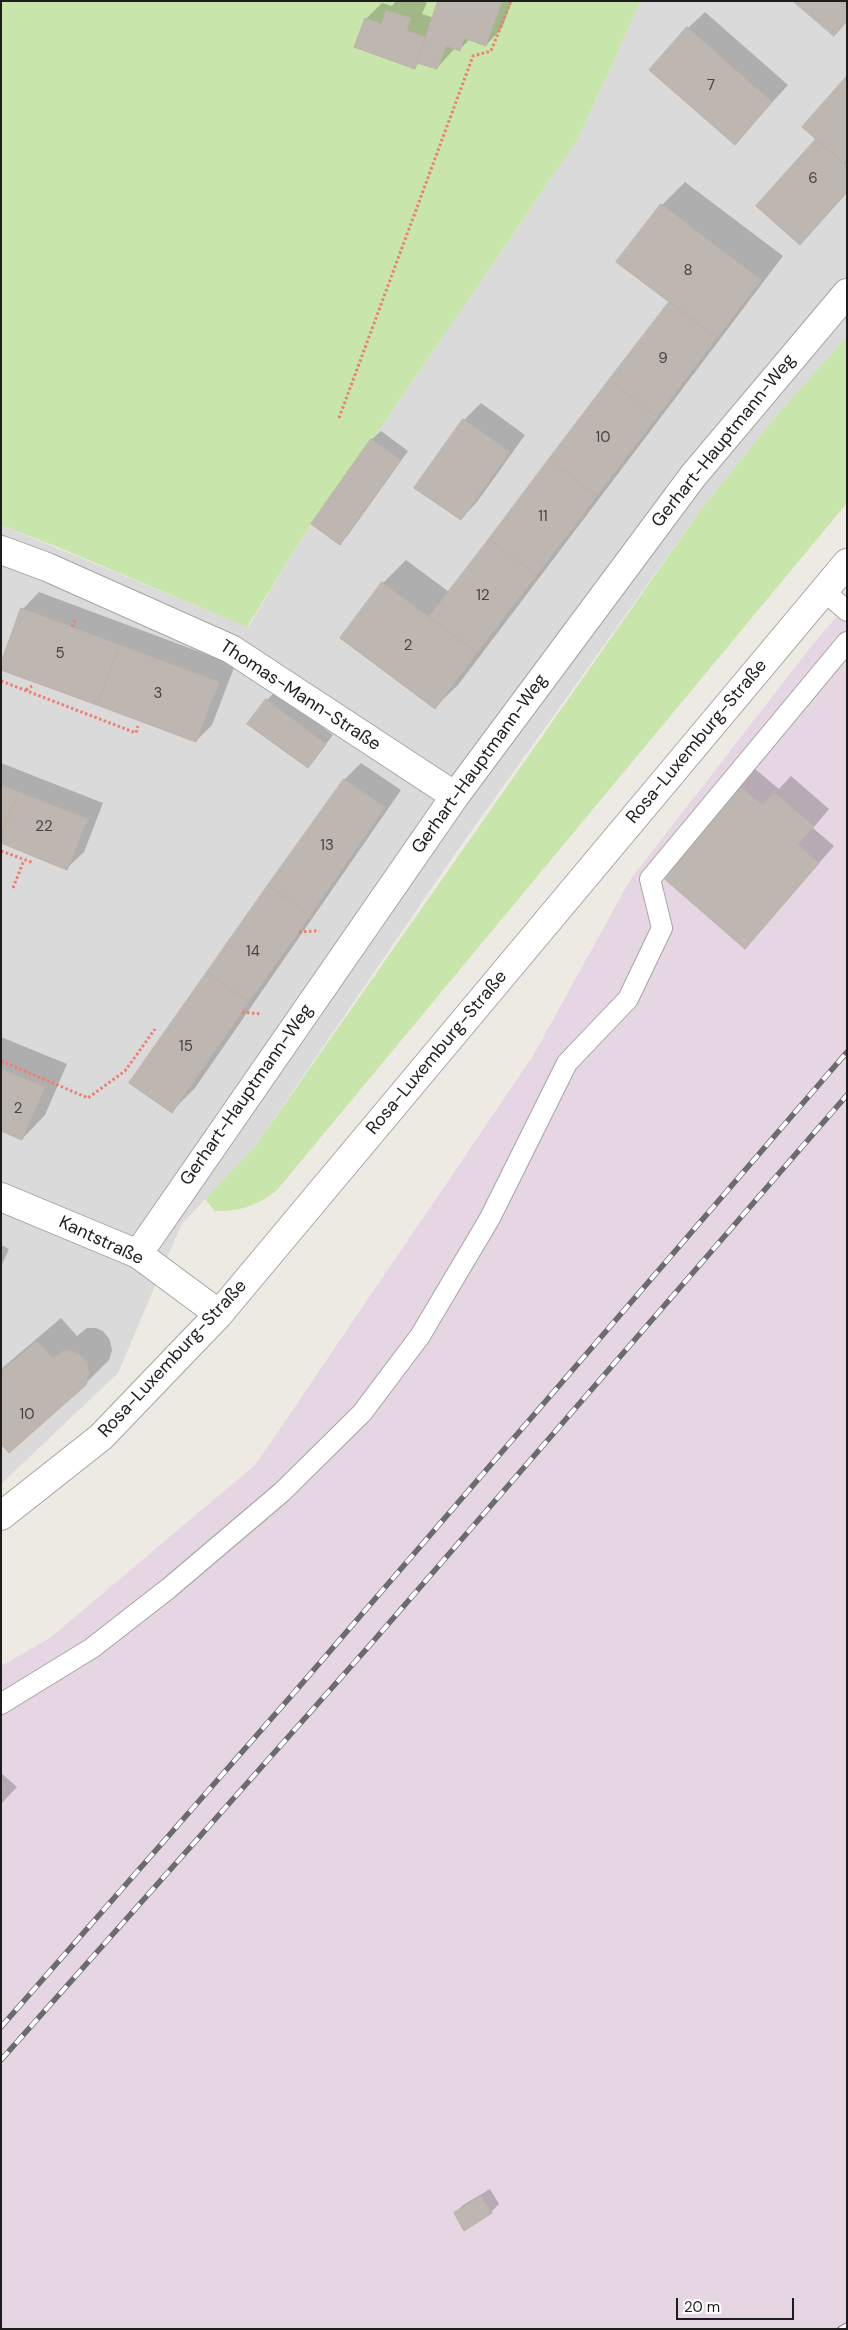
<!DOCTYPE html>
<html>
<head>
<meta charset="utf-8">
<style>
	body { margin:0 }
	#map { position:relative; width:848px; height:2330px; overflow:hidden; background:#edeae3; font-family:"DM Sans",sans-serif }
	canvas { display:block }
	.frame { position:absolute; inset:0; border:2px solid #1d1d1d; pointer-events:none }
	.scale { position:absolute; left:676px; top:2298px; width:118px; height:22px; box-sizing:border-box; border:2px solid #1d1d1d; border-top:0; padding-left:6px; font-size:15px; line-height:18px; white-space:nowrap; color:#1d1d1d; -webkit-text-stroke:4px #fff; paint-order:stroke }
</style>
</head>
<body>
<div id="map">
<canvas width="848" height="2330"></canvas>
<div class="frame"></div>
<div class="scale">20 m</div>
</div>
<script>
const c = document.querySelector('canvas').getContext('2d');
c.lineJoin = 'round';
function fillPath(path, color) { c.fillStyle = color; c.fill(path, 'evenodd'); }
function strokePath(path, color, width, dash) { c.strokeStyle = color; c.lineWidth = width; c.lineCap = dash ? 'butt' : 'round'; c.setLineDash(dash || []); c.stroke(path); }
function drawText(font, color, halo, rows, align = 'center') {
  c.font = font + ' "DM Sans",sans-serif'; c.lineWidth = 4; c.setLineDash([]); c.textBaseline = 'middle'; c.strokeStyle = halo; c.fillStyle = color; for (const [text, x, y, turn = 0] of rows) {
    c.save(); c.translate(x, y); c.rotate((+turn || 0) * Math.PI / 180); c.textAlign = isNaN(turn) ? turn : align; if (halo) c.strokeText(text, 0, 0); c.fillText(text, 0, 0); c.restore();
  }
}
const residential = new Path2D(`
	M641,1h206v335l-70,79 -75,93 -247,346 -199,291 -75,80 -63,148 -117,111v-959l247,102 63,-103 71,-98 196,-287z`);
const industrial = new Path2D(`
	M847,605v1724h-846v-663l49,-28 206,-174 277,-408 97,-176 183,-236z`);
const grass = new Path2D(`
	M1,1h640l-63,138 -196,287 -71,98 -64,103 -192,-81 -54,-21z
	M847,336v167l-570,687c-17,15 -39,22 -62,21l-10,-12 51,-54 446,-637 75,-93z`);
const shadow = new Path2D(`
	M396,1l31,1 -5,12 12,4 5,-17h73l-10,27 -16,17 -16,-6 -10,10 -5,-1 -18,20 -17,-6 -5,5 -49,-48 16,-16 10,3z
	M705,12l83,73 -53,58 -47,-115z
	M847,78v115l-47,50 17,-104z
	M685,182l98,74 -325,429 -24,23 -51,-125 23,-23 43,32 222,-291 -9,-96z
	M481,403l44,32 -48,67 -16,17 -45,-32 48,-67z
	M381,431l27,20 -60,84 -8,8 -28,-20 60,-84z
	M39,592l196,73 -23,60 -16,16 -173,-132z
	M275,692l58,43 -25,32 -41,-67z
	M1,763l102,40 -19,49 -17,16 -66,-26z
	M361,763l40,27 -206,298 -24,24 -41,-29 215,-304z
	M755,769l24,20 12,-13 38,33 -16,19 21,18 -89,101 -6,-162z
	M1,1037l66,27 -22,51 -23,24 -21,-9z
	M1,1245l8,4 -8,18z
	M61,1318l16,18 10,-8h9l7,3 7,9 2,10 -3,10 -24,24 -84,58v-73z
	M1,1773l16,14 -16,17z
	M490,2189l9,15 -8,8 -36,1 8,-8z`);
const building = new Path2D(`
	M438,1h64l-16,45 -22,-8 -4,13 -14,-5 -9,23 -20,-6z
	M793,1h54v20l-13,15z
	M386,10l25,8 -4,13 19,6 -11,32 -61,-22 11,-29 16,6z
	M687,27l85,75 -37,43 -86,-75z
	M847,76v84l-4,3 -41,-36z
	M816,139l31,27v26l-47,53 -44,-39z
	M661,204l100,76 -44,58 -101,-76z
	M669,302l48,36 -60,79 -48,-37z
	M609,380l48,37 -60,79 -48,-37z
	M463,419l47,33 -49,68 -47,-32z
	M371,439l30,21 -61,85 -29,-21z
	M549,459l48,37 -60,79 -48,-36z
	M489,539l48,36 -60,78 -48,-36z
	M382,582l95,71 -42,56 -95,-71z
	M21,608l99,37 -23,60 -96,-35v-7z
	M120,645l99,37 -23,60 -99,-37z
	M266,699l60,45 -18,24 -61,-44z
	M344,779l41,28 -75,109 -42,-31z
	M738,784l24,21 12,-13 40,34 -16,19 21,18 -74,86 -85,-74z
	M1,785l18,7 -18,44z
	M19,792l69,27 -21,51 -66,-27v-7z
	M268,885l42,31 -61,86 -42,-30z
	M207,972l42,30 -77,111 -43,-30z
	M1,1069l44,18 -23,53 -21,-9z
	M37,1341l16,17 10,-7h9l7,3 8,9 2,12 -3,10 -77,68 -8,-9v-73z
	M481,2196l11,17 -28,18 -10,-18z`);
const path = new Path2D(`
	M339,418l134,-362 18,-5 20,-50
	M72,627l4,-9
	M1,681l135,52 2,-7
	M26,690l6,-4
	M1,851l33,12
	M13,888l11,-28
	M299,932l17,-1 3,1
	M242,1012l20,2
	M1,1061l87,37 37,-27 30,-42`);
const lane = new Path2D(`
	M823,590l24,21
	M1,1704l91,-56 77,-60 113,-96 80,-79 58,-77 70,-118 77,-155 61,-64 34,-71 -12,-49 197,-237`);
const street = new Path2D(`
	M1,550l46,17 184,82 224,147
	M1,1197l137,57 81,60
	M138,1254l317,-458 238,-320 154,-183
	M1,1516l100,-79 118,-123 628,-751`);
const rail = new Path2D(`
	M1,2027l298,-340 548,-635
	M1,2060l369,-415 477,-550
	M840,2329l7,-4`);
const numberNames = [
	["7",711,86],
	["6",813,179],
	["8",688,271],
	["9",663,359],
	["10",603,438],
	["11",543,517],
	["12",483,596],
	["2",408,646],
	["5",60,654],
	["3",158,694],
	["22",44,827],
	["13",327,846],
	["14",253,952],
	["15",186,1047],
	["2",18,1109],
	["10",27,1415]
];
const streetNames = [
	["Gerhart-Hauptmann-Weg",724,441,-51],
	["Thomas-Mann-Straße",300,696,33],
	["Rosa-Luxemburg-Straße",697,742,-50],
	["Gerhart-Hauptmann-Weg",480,764,-54],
	["Rosa-Luxemburg-Straße",437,1053,-50],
	["Gerhart-Hauptmann-Weg",247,1095,-55],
	["Kantstraße",101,1241,25],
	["Rosa-Luxemburg-Straße",173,1359,-47]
];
fillPath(residential, '#dbdada');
fillPath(industrial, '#e6d5e3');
fillPath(grass, '#c8e5ab');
fillPath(shadow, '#0003');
fillPath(building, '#beb6b0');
strokePath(building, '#beb1a6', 1);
strokePath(lane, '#a4a4a4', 22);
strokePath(street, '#a4a4a4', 30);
strokePath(path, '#f17c70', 3, [2.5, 2.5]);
strokePath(lane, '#fff', 20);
strokePath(street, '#fff', 28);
strokePath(rail, '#6b6b6b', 5.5);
strokePath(rail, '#fff', 4, [11]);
drawText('15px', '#454342', null, numberNames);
drawText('18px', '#1d1d1d', '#fff', streetNames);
</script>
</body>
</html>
